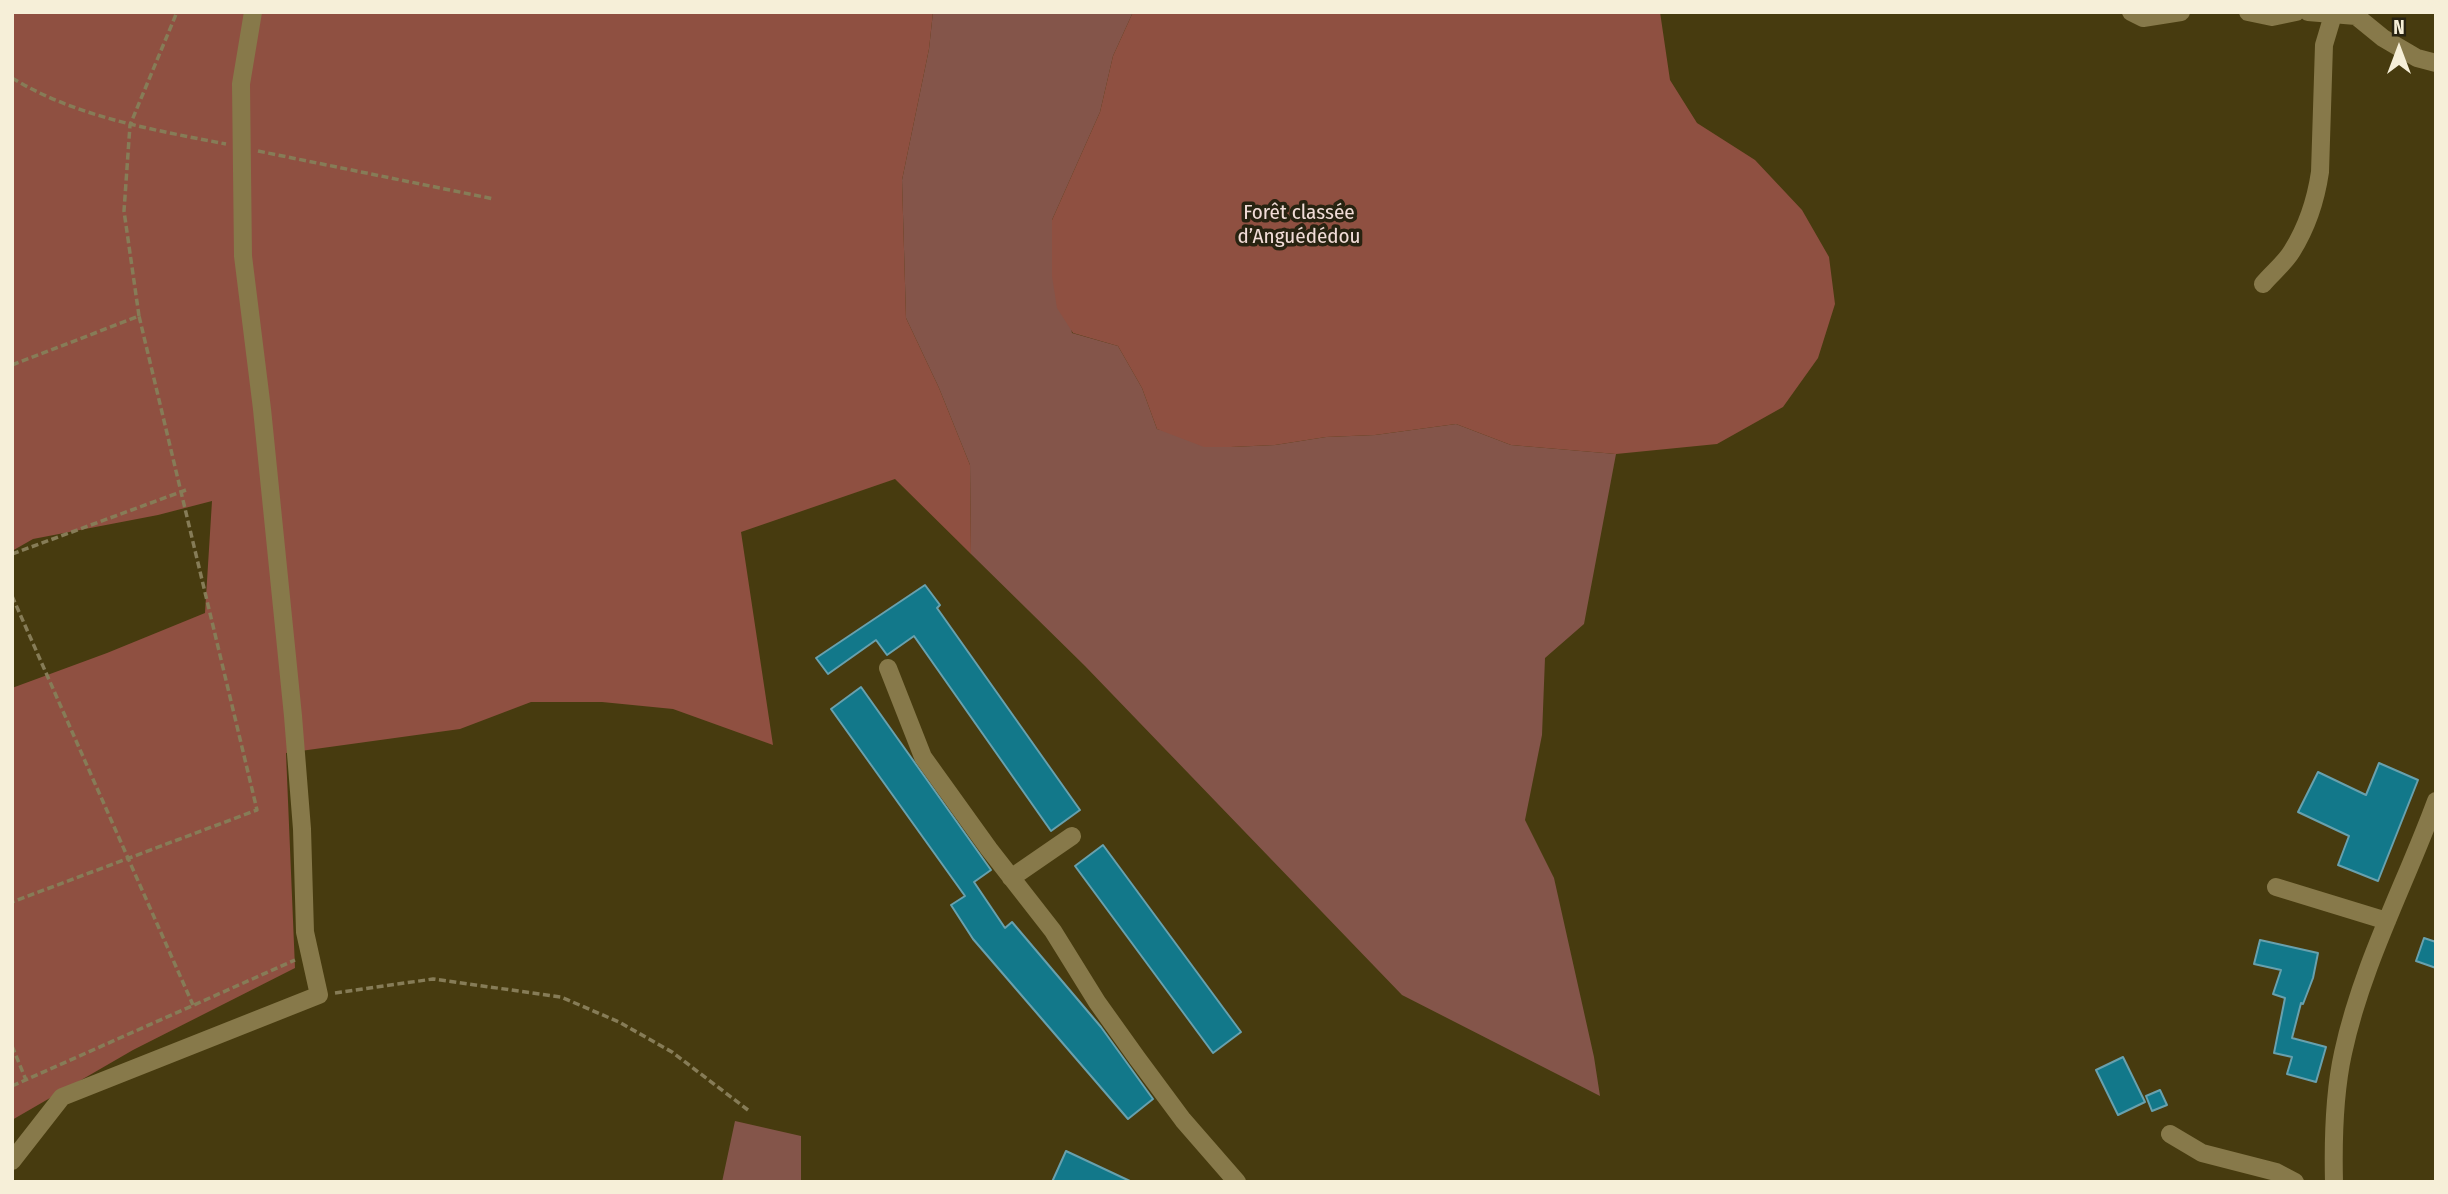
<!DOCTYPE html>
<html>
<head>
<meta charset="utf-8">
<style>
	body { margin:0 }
	#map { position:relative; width:2448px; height:1194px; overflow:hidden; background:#473b0f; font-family:"Fira Sans Condensed",sans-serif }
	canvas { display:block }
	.frame { position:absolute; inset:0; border:14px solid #f6efd8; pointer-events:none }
	.north { position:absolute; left:2364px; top:14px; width:70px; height:70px; -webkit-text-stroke:5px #282311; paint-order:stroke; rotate:0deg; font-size:19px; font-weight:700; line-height:28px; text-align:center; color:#f6efd8 }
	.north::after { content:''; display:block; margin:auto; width:24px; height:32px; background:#f6efd8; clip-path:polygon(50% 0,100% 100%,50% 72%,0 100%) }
</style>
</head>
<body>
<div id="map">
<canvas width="2448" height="1194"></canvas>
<div class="frame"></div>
<div class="north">N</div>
</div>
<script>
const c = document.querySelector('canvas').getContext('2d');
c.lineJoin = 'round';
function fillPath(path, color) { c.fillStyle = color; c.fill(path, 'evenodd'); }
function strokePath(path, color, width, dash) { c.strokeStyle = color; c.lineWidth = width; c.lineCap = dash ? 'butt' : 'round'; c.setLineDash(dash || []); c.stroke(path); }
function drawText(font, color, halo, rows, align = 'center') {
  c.font = font + ' "Fira Sans Condensed",sans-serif'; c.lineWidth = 7; c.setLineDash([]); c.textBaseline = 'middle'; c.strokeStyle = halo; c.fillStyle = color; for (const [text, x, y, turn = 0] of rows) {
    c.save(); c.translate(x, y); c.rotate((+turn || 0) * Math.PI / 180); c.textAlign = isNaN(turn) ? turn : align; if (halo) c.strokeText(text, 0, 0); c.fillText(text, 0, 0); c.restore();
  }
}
const green = new Path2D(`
	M933,12h200l-20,44 -13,56 -48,108 20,113 46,13 24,42 15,41 74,18 44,-2 51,-8 49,-2 81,-11 55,21 105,9 -32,170 -39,34 -3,77 -17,85 29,58 40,179 6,39 -198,-101 -317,-329 -114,-112 -1,-89 -31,-77 -33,-70 -4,-138 27,-131z
	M735,1121l66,15v46h-79z`);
const forest = new Path2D(`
	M12,12h921l-4,37 -27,131 4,138 33,70 31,77 1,89 -76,-75 -154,53 32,213 -100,-36 -71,-7h-71l-71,27 -174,24 9,215 -162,82 -121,70v-432l95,-35 98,-40 7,-112 -54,14 -125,24 -21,12z
	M1133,12h527l10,68 27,43 58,37 47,50 27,47 6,47 -17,54 -35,49 -66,37 -101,10 -105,-9 -55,-21 -81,11 -49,2 -51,8 -44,2h-27l-47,-18 -15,-41 -24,-42 -45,-13 -16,-25 -5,-32v-56l48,-108 13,-56z`);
const building = new Path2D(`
	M925,585l15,20 -3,3 143,202 -29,21 -137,-195 -27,19 -11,-15 -48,34 -12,-16z
	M861,687l130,183 -17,12 31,46 7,-6 89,105 52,72 -25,20 -155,-180 -22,-34 14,-9 -134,-187z
	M2379,763l39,17 -40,101 -40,-16 11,-29 -51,-24 20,-40 48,23z
	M1103,845l138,187 -28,21 -138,-187z
	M2424,938l12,4v26l-20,-7z
	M2260,940l58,13 -5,25 -10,26 -2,-1 -9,35 34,9 -10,35 -29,-8 5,-17 -18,-4 11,-55 -12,-4 8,-24 -27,-6z
	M2123,1057l22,45 -27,13 -22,-45z
	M2160,1090l7,15 -15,6 -6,-15z
	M1066,1151l66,31h-80z`);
const path = new Path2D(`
	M12,78c64,39 142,52 214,66
	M258,151l236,48
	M139,316l-15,-105 6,-86 47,-113
	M12,365l127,-49 118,494 -245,92
	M12,554l174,-64
	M12,596l181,409
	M335,993l98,-14 128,18 58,25 53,30 76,58
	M12,1046l14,34
	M12,1086l283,-126`);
const minor = new Path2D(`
	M2131,12l12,6 38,-6
	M2248,12l24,5 24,-5
	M2308,12l48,4 27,22 34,20 19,5
	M2263,284c9,-11 22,-21 29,-33 15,-24 24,-52 28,-79l4,-127 9,-30
	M888,668l35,89 66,92 64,82 44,71 40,56 46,62 54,62
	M1011,878l61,-42
	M2276,887l111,34
	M2170,1134l32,19 74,19 19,10
	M12,1161l50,-64 257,-102 -14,-63 -3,-103 -9,-113 -31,-307 -19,-153 -2,-172 12,-72
	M2334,1182c-1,-42 0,-88 9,-129 19,-88 62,-168 93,-252`);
const parkNames = [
	["Forêt classée",1299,213],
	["d’Anguédédou",1299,237]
];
fillPath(green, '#84554a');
fillPath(forest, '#8f5041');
fillPath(building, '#12788a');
strokePath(building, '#68a1ae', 2);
strokePath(path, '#867c57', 3.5, [7, 3.5]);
strokePath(minor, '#87794a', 18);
drawText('21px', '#f1dcd7', '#282311', parkNames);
</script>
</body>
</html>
